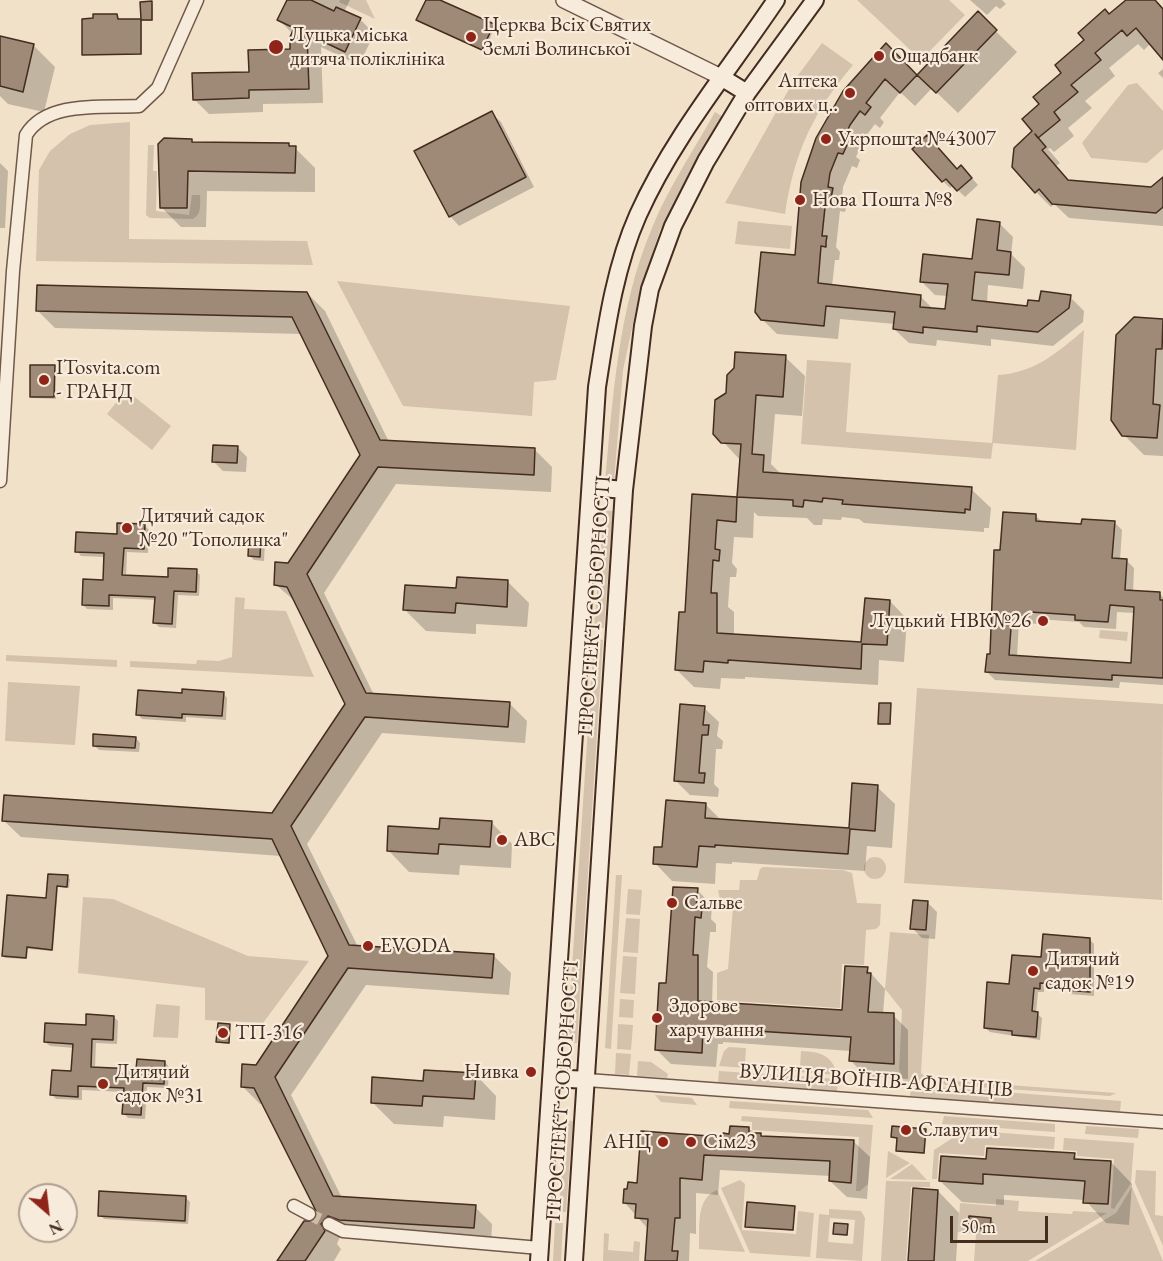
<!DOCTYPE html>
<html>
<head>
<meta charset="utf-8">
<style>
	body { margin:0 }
	#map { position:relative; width:1163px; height:1261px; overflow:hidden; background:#f2e1c9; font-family:"EB Garamond",serif }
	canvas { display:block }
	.north { position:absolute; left:18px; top:1183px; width:60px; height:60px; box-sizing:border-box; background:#f7ecdc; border:2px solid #af9f90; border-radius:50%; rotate:152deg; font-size:16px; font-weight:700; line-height:24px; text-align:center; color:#442c1f }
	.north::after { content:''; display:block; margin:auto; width:21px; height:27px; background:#8f2418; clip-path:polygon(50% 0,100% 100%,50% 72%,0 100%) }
	.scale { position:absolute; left:950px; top:1216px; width:98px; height:27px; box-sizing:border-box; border:3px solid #442c1f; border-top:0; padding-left:8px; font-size:18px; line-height:21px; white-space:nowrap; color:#442c1f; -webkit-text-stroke:4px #f7ecdc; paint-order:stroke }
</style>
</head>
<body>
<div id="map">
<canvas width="1163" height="1261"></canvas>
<div class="north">N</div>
<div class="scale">50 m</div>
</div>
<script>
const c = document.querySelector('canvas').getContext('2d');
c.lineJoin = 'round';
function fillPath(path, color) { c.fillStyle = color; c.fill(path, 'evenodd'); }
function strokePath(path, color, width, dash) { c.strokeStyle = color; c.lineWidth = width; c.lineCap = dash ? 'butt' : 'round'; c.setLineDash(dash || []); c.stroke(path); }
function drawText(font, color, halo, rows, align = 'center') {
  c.font = font + ' "EB Garamond",serif'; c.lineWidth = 4.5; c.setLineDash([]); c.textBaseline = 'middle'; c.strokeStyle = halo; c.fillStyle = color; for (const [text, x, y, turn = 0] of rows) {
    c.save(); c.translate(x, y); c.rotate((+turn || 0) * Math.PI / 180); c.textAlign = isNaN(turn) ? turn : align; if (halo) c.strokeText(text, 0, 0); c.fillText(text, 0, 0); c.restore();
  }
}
const green = new Path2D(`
	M340,0h26l9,19 -36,-17z
	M857,0h92l16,15 -44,45z
	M822,43l31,22c-40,47 -59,88 -68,149l-60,-11 68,-121z
	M1137,83l26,28v38l-16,14 -56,-5 -9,-15 46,-58z
	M715,112l8,5 -63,113 -21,66 -16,74 -9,113 -9,-1c8,-85 13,-174 47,-254 16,-40 42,-78 63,-116z
	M130,122l-1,117 178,2 6,24 -277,-4 3,-91 11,-19 20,-17 20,-9z
	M148,145h6l-1,26h4l-1,40 33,4 3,-20h8c0,10 2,18 -7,24l-43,-1 -4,-3z
	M738,221l54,5 -2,23 -55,-5z
	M337,281l233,25 -14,74 -22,2 -2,34 -129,-10z
	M1084,330l-8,120 -83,-7 -2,16 -190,-15 6,-84 44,3 -5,69 146,11 6,-68c36,-2 59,-22 86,-45z
	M126,390l45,36 -19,24 -45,-36z
	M604,510l9,1 -9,117 -10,-1z
	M235,597l10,1 -1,11 42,2 28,66 -184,-10v-6l66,3 1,-4 22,1 13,-4z
	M1100,630l28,2 -1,9 -28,-3z
	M594,639l9,1 -26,403 -10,-1z
	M6,655l111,5v7l-111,-6z
	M8,682l72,4 -5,59 -70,-4z
	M917,688l246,16 -1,196 -258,-17z
	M864 868a11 11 0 1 1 22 0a11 11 0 1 1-22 0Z
	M763,867l80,3 9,3 5,30 24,1 -1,21 -4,4 -10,1 -2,35 -22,-1 -2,44 -123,-8v-27l11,-4 5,-62 -12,-2 -3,-15h21l1,-10h17l3,-11z
	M616,875h6l-11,174 -6,-1z
	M628,889l14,1 -2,25 -14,-1z
	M83,897l30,2 135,57 61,5 -46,62 -58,-3v-32l-127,-15z
	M626,918l14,1 -2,34 -15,-1z
	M890,932l39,3 -8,138 7,6 188,14 -6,3 -206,-14 -5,-13 3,-59 -17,-21z
	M623,956l14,1 -2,37 -15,-1z
	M620,999l14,1 -1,18 -14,-1z
	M156,1004l24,2 -2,32 -25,-1z
	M618,1024l15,1 -2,25 -14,-1z
	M729,1047l17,1 -1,16 55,3 1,-16c21,1 30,4 37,24l-119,-9 5,-15z
	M616,1053l15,1 -2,21 -14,-1z
	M638,1061l13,1 17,12 -1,4 -30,-2z
	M719,1071l119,8 -1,12 -119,-9z
	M911,1085l210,16 -1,11 -210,-16z
	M655,1095l37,3 5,7 -36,-3z
	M730,1101l138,9 5,8 -144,-10z
	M742,1116l131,9 -5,59 -8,7h-4l3,-54 -107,-7v-8l-11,-1z
	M944,1116l111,8v8l-113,-8z
	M565,1120l8,1 -7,91h-7z
	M1086,1126l53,3 -1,9 -53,-4z
	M965,1130l90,7 -1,12 -69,-4 -1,11 -45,-3 -2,26h-5l2,-29z
	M1064,1138l70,5 -3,40 -17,26 -3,-1 3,-49 -37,-3v-5l-14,-1z
	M888,1151l22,12 -24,15z
	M912,1164l15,16 -37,-1z
	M1136,1170l20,1 -1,44 8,1v30l-28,-63z
	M740,1180l5,4 -3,46 54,4 2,-23 16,2 -4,44 -60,-4 -29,-65z
	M886,1181l44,1v5h-19l-5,74h-25z
	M1132,1187l31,74h-128l81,-48z
	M717,1190l28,62 -46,-3c1,-21 -4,-50 18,-59z
	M996,1199l23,2 -1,10 54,3 1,-3 34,2 -79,48h-54l2,-27 -18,-2 2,-29 36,3z
	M829,1209l32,2 4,7 -3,43 -46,-3 3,-44 10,1zM830,1218l25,2 -2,24 -25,-2z
	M555,1223h8l-2,38h-8z
	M604,1233l5,1 -1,16 25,2 1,-11 6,1 -1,19h-36z`);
const shadow = new Path2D(`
	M287,0h63l-6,12 16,7 14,15 -15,31 -38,-18 2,56 -60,1v8l-54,2 -15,-15 97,-49 2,-16 -14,-14z
	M427,0h10l56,26 2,1 -11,24 -64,-29z
	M970,0h32l4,4 -6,5 -4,-3 -9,9z
	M1128,0l35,10v47l-12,-14 -7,7 -6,-6 -29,24 6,8 -30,25 7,7 -24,20 6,8 -20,16 -4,-4 -2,1 12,14 -4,3 14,15 81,8 12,-10v47l-94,-8 -15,-14 -3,3 -15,-15 -2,-60 7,-27 68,-89z
	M142,3l11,2v16h-11v34l-58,-1 33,-39 2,6 23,-1z
	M978,14l39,38 -59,61 -26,-25 -17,18 -15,-14 -20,26 4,4 -4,6 -5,-4 -12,16 -7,17 4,3 -3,8 -5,-2 -9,21 -1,12 5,4 -2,9 -5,-1 -4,36 4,5 -1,8h-4l-3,26 88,10 14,14 12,1 2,-15 -13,-1 -14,-14 53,-20 25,-38 14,14 -2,17 14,14 -2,21 -35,-4 -1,18 41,4 42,-10 14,14 -1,11 -30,24 -62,-7v7l-54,-6 -1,6 -27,-3 -15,-14 1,-5 -55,-5 -2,20 -61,-5 -15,-15 34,-63 7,-74 83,-137 31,32z
	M0,38l33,7 22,22 -11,45 -36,-8 -8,-8z
	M1163,69v9l-5,-5z
	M491,113l10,9 33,65 -75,39 -9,-10z
	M192,140l2,3 94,2 7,3 20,20v24l-108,-1 -1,36h-25l-20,-20z
	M0,163l8,8 -3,57h-5z
	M957,170l11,4 10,11 -13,12 -12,-12 -3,3 -7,-7z
	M307,293l18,18 64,131 146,8 17,17 -1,25 -155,-8 -72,109 50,102 136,9 17,17 -2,22 -143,-10 -75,111 51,103 135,8 18,18 -2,22 -143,-10 -75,110 51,103 133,9 17,17 -1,21 -150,-11 -4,10 4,5 -7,12h-55l40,-47 -55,-110h-4l-18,-18 88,-130 -49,-100 -260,-19 -18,-17 270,-5 73,-111 -50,-102 -21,-18 87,-129 -60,-121 -247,-6 -17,-17z
	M1134,318l29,2v136l-19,-1 -20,-20z
	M785,357l20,19 -3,40 -27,-2 -4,50 11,11 189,14 20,19 -2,20h-5v4l-120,-9 -5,-4 -17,-2 -1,3 -18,-1 -1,6h-8l-7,-7 -49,-2 -4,-4 -1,26 -19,-1 -2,26 5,6 -1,8h-6l-2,30 6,5v23l129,9 27,-43 17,18 -3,43 -25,-2 -1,25 -133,-8v2l-24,-1 -1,11 -26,-2 -17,-17 9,-56 8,-119 45,3 2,-37 -26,-28z
	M55,367l1,32 -23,-1 -2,-2z
	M237,447l10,10 -1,15 -23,-1 -9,-9z
	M1036,516l7,7 40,2 31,-3 8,8 -2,30h6l8,8 -1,24 27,2 3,3v88l-43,-3 -1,6 -124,-8 -8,-8 5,-16 10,-104zM1117,612l18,1 -3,52 -115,-8 2,-35 18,2v-5l42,3 5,5 32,2z
	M145,526l4,4 -1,23 -21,-1 -1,25 44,2 26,-8 4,4 -1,21 -21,-1 -2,33 -17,-1 -4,-4 1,-23 -43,-2v12l-26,-1 -4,-4 21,-23 1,-25 -24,-1 -4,-5z
	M260,538l5,4 -1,19 -10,-1 -4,-4z
	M508,582l21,21 -2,24 -51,-3v10l-50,-3 -21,-21 52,-20z
	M139,692l84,1 4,5 -1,22 -40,-3v5l-44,-3 -4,-4z
	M890,705l1,20h-10l-1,-2z
	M704,708l15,14 -2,14 6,5 -1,8h-6l-2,35 5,5 -1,8 -28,-2 -14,-14z
	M136,738l4,5 -1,9 -40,-2 -5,-5z
	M853,785l24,2 18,17 -3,44 -25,-2 -2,25 -133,-9v2l-16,-1 -1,21 -43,-3 -17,-18 9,-14 41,-45 17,17 128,9z
	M491,822l21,22 -1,24 -51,-3 -1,10 -50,-3 -21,-22 53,-20z
	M49,875l21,4 -1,9 -11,-1 -5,64 -25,-2 -1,10 -22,-1 -2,-2 44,-57z
	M697,890l15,15 -1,14 5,5v8h-6l-3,35 6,5 -1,32 131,8 24,-43 18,20 -2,25 10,1 15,15v49l-42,-3 -15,-15v-10l-128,-9v2h-5l-2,23 -45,-3 -15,-15 12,-64z
	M928,903l9,9 -2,27 -13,-1 -10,-10z
	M1090,940l4,4v52l-24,-2 -4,-6 -22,-2v6h-6l-2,21 6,5 -2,22 -50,-8 -5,-4 26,-42 31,-27z
	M114,1017l4,4 -1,23 -21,-1 -1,25 43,3 27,-9 4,5 -1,21 -21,-1 -2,32 -17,-1 -4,-4 1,-22 -43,-2v10l-26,-1 -4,-4 21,-22 1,-25 -24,-2 -5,-4z
	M229,1025l1,19 -10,-1 -2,-1z
	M475,1074l21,22 -1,24 -51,-4 -1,11 -49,-3 -22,-22 53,-20z
	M749,1129l14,9 90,3 17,16 -3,42 -20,-2 -17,-16 1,-5 -111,-6 -2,25 -22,-2v41l-6,-1 -1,28h-42l2,-31 -25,-28 15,-18 85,-46z
	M925,1131v23l-27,-4 1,-11 -7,-2z
	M1074,1155l6,6 31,1 21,22 -3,41 -23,-2 -21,-23 -81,-5v10l-42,-3 -22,-21z
	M938,1191l21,22 -3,48h-46z
	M185,1197l5,5 -2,22 -84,-5 -4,-4z
	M794,1207v24l-48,-5z
	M990,1219l4,4v10l-20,-2 -4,-4z
	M847,1225l1,11 -14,-2z`);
const building = new Path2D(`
	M287,0h24l23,11 2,-4 25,11 -16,34 -38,-18 2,55 -60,1v8l-56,2 -1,-27 57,-1 -1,-22 42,-1v-12l4,-9 -17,-8z
	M426,0h14l54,24 -12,26 -66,-30z
	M1126,0h29l8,9v51l-27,-32 -9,8 -5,-6 -27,23 6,7 -30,25 7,7 -24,20 6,8 -22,18 -3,-4 11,13 -4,3 26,30 83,7 12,-10v30l-7,6 -104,-9 -13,-15 -4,4 -23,-26 2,-19 18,-17 -10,-12 17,-15 -6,-7 28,-24 -6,-8 29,-25 -6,-7 27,-24 4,5z
	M152,1v19h-11v34l-59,1v-36l11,-1v-4h24l1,5h23l-1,-17z
	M978,11l19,19 -61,63 -19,-18z
	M0,36l34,8 -11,48 -23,-6z
	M886,43l31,32 -17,18 -15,-14 -19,24 5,4 -6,8 -5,-4 -10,14 -8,18 5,2 -4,9 -5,-1 -8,20 -2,14 5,1 -2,10h-5l-4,38h5l-1,6v5l-5,-1 -3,37 103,12 -1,12 25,2 3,-25 -28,-2 3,-28 49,5 5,-40 23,3 -3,28 14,2 -2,23 -34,-3 -3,28 55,6 1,-6 11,1 2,-10 30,4 -2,13 -31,24 -61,-6v6l-54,-5v6l-30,-4 2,-17 -69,-6 -2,20 -63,-6 -6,-8 6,-60 34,3 6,-73 15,-44 27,-47z
	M492,111l34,66 -77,40 -35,-66z
	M927,135l30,34 4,-4 11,13 -15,13 -11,-12 -4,3 -30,-33z
	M164,138l28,1v3l97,1v3h7l-1,27 -107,-2 -1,37h-27l-2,-64z
	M37,285l270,7 73,148 155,8 -1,27 -156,-8 -71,107 59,119 144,9 -2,25 -143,-10 -74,109 58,119 145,9 -2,24 -144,-10 -73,109 58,119 143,9 -2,23 -135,-8 -11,-4 -7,8 4,7 -20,30h-28l27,-40h9l4,-8 -63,-125 -13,-1 1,-23 14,1 72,-109 -56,-117 -270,-18 2,-26 268,18 73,-109 -58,-117 -13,-2 1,-23 13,1 72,-108 -68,-138 -256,-6z
	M1134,317l29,2 -1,30h-6l-3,55 7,1 -3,33 -35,-2 -11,-16 5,-85z
	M735,352l51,3 -3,42 -27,-2 -4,59 12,1 -1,17 209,15 -2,23 -5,-1v4l-123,-9 1,-4 -20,-2 -1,4 -18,-2 -1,7 -10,-1v-6l-56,-3 4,-53 -20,-1 -8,-9 2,-34 11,-7 1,-18 7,-7z
	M30,365h25l-1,32h-24z
	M213,445l25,1 -1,17 -25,-1z
	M692,494l45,3 -1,25 -19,-2 -2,29 5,1 -1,11 -6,-1 -2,33h6v40l144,9 4,-44 25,2 -3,45 -25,-1 -1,25 -133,-9v3l-24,-2 -1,11 -28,-2 4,-58h6z
	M1003,512l33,2v7l45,3 1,-5 33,2 -3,37 15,1 -2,31 35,2v8h3v78l-51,-3v5l-127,-8 2,-18h3l4,-104h6zM1110,605l24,2 -3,56 -122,-8 3,-40 17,1 1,-4 45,3v5l33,2z
	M117,523l28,1 -1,25 -20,-1 -2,27 46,2v-9l29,1 -1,23 -22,-1 -2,33 -19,-1 2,-26 -46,-2v11l-27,-1 1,-26 20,1 1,-27 -29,-1 1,-20 41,2z
	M249,536l12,1 -1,20 -12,-1z
	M457,577l51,3 -1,27 -51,-4 -1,10 -52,-3 2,-25 51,3z
	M182,689l42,3 -2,24 -40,-2v4l-46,-3 2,-25 44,3z
	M879,703h12l-1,21h-12z
	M680,704l25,2 -2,19h6l-1,10h-6l-3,38h6l-1,10 -30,-2z
	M93,734l43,3 -1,11 -42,-2z
	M852,783l26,2 -3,46 -25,-2 -2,25 -133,-9v2l-16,-1 -2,21 -44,-3 1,-17h8l4,-47 40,3 -1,15 144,10z
	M440,818l52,3 -2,26 -51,-3 -1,10 -51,-3 1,-25 51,3z
	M48,874l20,1 -1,12 -10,-1 -5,64 -25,-3 -1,11 -24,-2 5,-61 39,3z
	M673,887l25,1 -2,19 6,1 -1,10 -6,-1 -2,38h5v46l144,9 3,-44 23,1 -1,6h4l-3,39 26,1v51l-45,-3 2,-24 -143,-9v2l-5,-1 -1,24 -47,-3 4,-67h7z
	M913,900l15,1 -2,29 -16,-1z
	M1043,934l47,4v54l-26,-2 1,-5 -25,-2v6l-6,-1 -2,23 6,1 -2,25 -24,-2v-4l-28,-3 3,-46 22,2 3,-29 29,2z
	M86,1014l28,2 -1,24 -21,-1 -1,28 45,2 1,-10 28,2 -1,23 -21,-1 -2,32 -19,-1 2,-26 -46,-2v11l-28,-2 2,-25 19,1 2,-27 -29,-2 1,-19 41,2z
	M218,1023l12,1 -1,19 -13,-1z
	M424,1070l52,3 -2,26 -51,-3 -1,10 -51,-3 1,-26 51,4z
	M730,1126l19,1v6h12v3l93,4 -3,43 -22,-2 1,-20 -126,-6 -2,25 -22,-2v40h-5l-3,33h6l-1,10h-32l3,-42 -13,-1 1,-14 -13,-1 1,-14h3l1,-7 9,1 4,-52 82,6v-4l6,1z
	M892,1126l34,3 -2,24 -28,-2 1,-13 -6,-1z
	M987,1148l88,5 -1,6 37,2 -3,43 -25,-1 2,-22 -102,-7v10l-44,-3 2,-25 45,3z
	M913,1188l25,2 -4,71h-26z
	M99,1191l87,5 -1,25 -87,-5z
	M747,1202l48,4 -2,24 -48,-3z
	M969,1216l22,2 -1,11 -22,-2z
	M834,1223l14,1 -1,11 -14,-1z`);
const minorTunnel = new Path2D(`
	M309,1214l20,10`);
const minor = new Path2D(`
	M0,481l13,-210 13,-136c21,-35 77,-27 113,-29l19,-18 39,-88
	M587,1080l576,42
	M294,1206l15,8
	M329,1224l14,7 197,17`);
const tertiary = new Path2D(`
	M564,0l157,77`);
const secondary = new Path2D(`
	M721,77l26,16
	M591,487l33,3
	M553,1078l34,2
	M539,1261l58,-874c9,-57 17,-118 41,-172 35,-78 91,-145 138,-215
	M574,1261l50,-771 19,-164 7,-37 23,-63 33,-65 41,-68 68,-93`);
const markers = [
	[471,37,6,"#8f2418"],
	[276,47,8,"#8f2418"],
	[879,56,6,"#8f2418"],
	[850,93,6,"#8f2418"],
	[826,139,6,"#8f2418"],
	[800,200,6,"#8f2418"],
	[44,380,6,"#8f2418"],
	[127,528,6,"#8f2418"],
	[1043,621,6,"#8f2418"],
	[502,840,6,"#8f2418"],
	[672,903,6,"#8f2418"],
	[368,946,6,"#8f2418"],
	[1033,971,6,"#8f2418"],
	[657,1018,6,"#8f2418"],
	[223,1033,6,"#8f2418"],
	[531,1072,6,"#8f2418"],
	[103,1084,6,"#8f2418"],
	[906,1130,6,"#8f2418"],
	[663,1142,6,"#8f2418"],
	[691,1142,6,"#8f2418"]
];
const poiNames = [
	["Церква Всіх Святих",483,25],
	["Землі Волинської",483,49],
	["Луцька міська",290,35],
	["дитяча поліклініка",290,59],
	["Ощадбанк",891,56],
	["Аптека",838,81,"right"],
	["оптових ц‥",838,105,"right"],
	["Укрпошта №43007",838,139],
	["Нова Пошта №8",812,200],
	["ITosvita.com",56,368],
	["- ГРАНД",56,392],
	["Дитячий садок",139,516],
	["№20 \"Тополинка\"",139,540],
	["Луцький НВК№26",1031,621,"right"],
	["АВС",514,840],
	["Сальве",684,903],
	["EVODA",380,946],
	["Дитячий",1045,959],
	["садок №19",1045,983],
	["Здорове",669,1006],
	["харчування",669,1030],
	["ТП-316",235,1033],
	["Дитячий",115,1072],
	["садок №31",115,1096],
	["Нивка",519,1072,"right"],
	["Славутич",918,1130],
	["АНЦ",651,1142,"right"],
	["Сім23",703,1142]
];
const streetNames = [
	["ПРОСПЕКТ СОБОРНОСТІ",595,606,-86],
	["ВУЛИЦЯ ВОЇНІВ-АФГАНЦІВ",876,1081,4],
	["ПРОСПЕКТ СОБОРНОСТІ",563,1091,-86]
];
fillPath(green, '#d4c2ac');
fillPath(shadow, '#0003');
fillPath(building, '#9e8a77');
strokePath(building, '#442c1f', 1.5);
strokePath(minorTunnel, '#cfbda7', 12, [12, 6]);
strokePath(minor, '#70594a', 15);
strokePath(tertiary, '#70594a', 18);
strokePath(secondary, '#442c1f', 20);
strokePath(minor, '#f7ecdc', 12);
strokePath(tertiary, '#f7ecdc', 15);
strokePath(secondary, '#f7ecdc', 16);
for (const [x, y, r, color] of markers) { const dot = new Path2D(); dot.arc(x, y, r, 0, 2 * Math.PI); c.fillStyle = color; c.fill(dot); strokePath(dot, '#f7ecdc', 2); }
drawText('21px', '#442c1f', '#f7ecdc', poiNames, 'left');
drawText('21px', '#442c1f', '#f7ecdc', streetNames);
</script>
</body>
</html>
